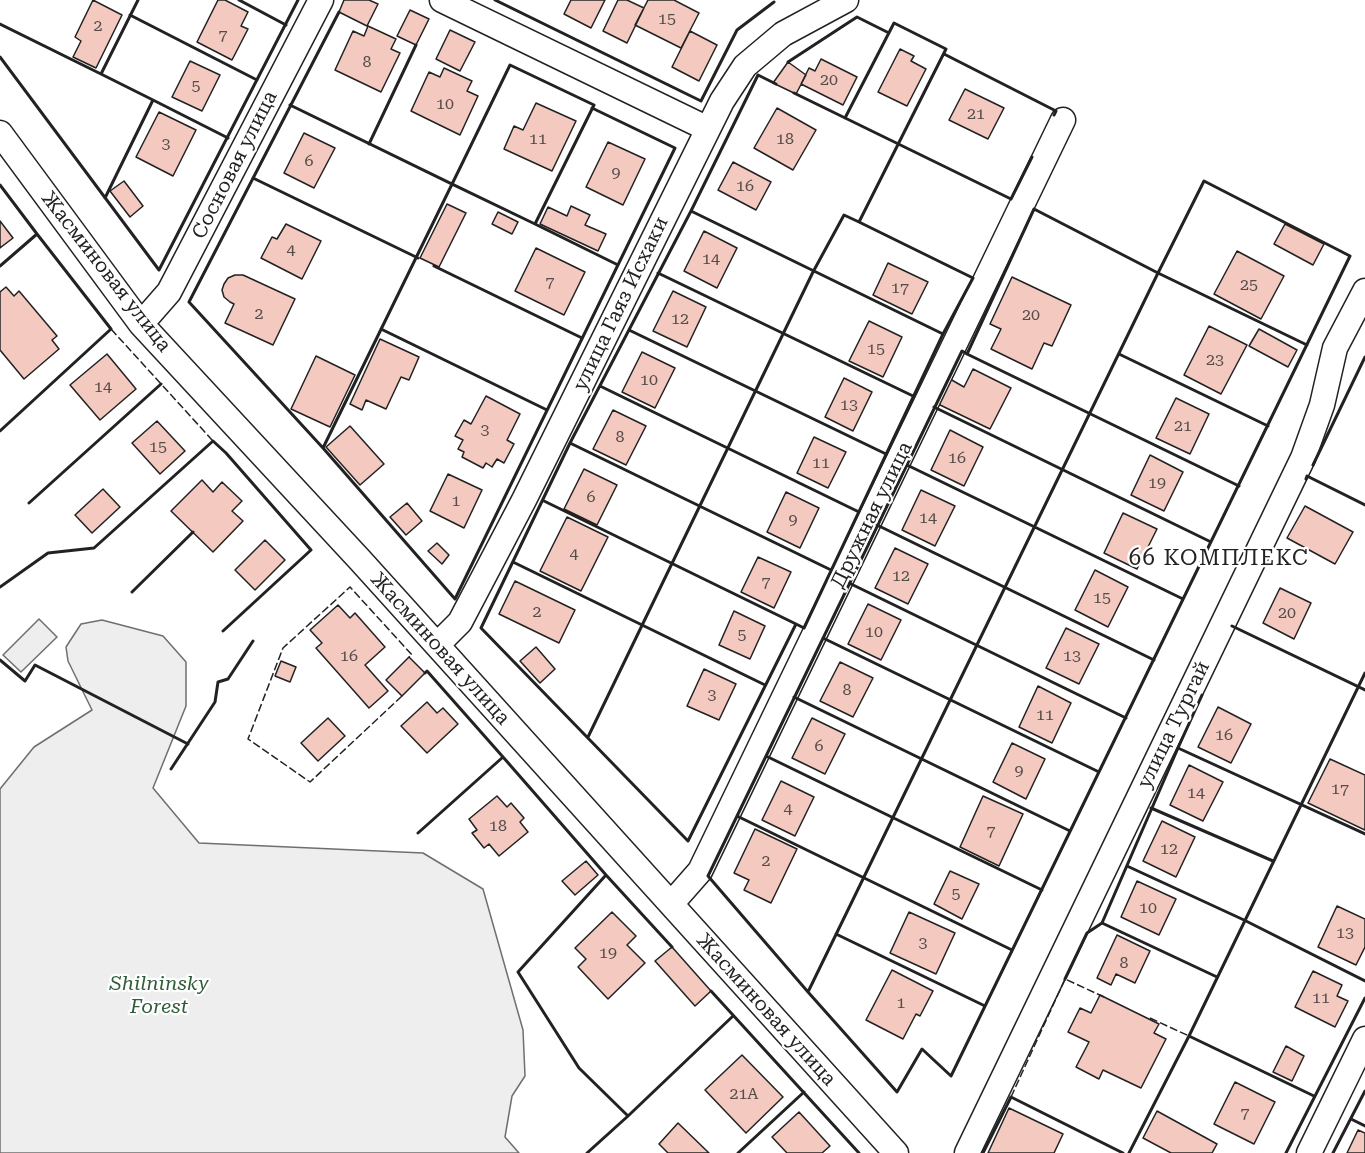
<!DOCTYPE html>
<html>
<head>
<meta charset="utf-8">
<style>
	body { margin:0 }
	canvas { display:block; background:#fff }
</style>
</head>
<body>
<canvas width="1365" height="1153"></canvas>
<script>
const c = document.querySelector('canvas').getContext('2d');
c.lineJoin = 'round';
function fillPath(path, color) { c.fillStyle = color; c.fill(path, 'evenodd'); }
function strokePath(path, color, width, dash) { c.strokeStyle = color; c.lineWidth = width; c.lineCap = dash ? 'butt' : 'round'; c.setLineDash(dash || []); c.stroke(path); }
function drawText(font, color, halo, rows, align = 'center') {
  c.font = font + ' "Roboto Serif",serif'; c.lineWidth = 4.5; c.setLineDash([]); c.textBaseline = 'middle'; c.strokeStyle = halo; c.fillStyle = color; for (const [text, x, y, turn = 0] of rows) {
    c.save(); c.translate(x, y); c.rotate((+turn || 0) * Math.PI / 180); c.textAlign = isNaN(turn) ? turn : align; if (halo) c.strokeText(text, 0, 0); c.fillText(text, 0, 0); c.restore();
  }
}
const green = new Path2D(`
	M39,619l18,18 -36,35 -18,-17z
	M102,620l61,16 23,26v44l-33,82 46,55 224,10 60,36 40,141 2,46 -13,20 -7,41 14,16h-519v-364l34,-42 58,-37 -24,-49 -2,-14 15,-23z`);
const building = new Path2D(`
	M93,0l29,15 -26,53 -23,-11 8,-16 -6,-4z
	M218,0h7l23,12 -7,14 7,3 -16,31 -35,-18z
	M344,0h25l9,4 -11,22 -28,-14z
	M571,0h34l-14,28 -27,-14z
	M618,0h9l17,8 -17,35 -24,-12z
	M648,0h26l25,13 -18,35 -46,-23z
	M410,10l19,9 -13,26 -19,-9z
	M368,26l28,13 -5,10 9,4 -19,39 -46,-22 18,-39 11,5z
	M450,30l25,12 -15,29 -24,-12z
	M690,31l27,14 -18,36 -27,-14z
	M900,49l14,7 -3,5 15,8 -19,37 -29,-14z
	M821,59l36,18 -14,28 -42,-21 8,-16 6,3z
	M190,61l30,14 -18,36 -30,-14z
	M788,62l18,13 -10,19 -23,-11z
	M444,68l28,13 -5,10 11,5 -18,39 -49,-24 18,-39 11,5z
	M965,89l39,19 -16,31 -39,-19z
	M536,103l40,18 -24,50 -48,-22 10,-23 9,4z
	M777,108l39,22 -23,40 -39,-22z
	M159,112l37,18 -23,46 -37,-19z
	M304,133l31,15 -21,40 -30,-15z
	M608,142l37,17 -22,46 -37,-18z
	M733,162l38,20 -15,28 -38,-20z
	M124,181l19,25 -13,11 -20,-26z
	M447,204l19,9 -27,54 -19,-9z
	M571,206l19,9 -5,10 21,9 -8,17 -58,-27 8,-17 19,9z
	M498,212l20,10 -6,12 -20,-10z
	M0,221l13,17 -13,10z
	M286,224l35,17 -19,38 -41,-21 11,-21 5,2z
	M1285,224l39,20 -11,21 -39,-21z
	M704,231l33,17 -20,40 -33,-17z
	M536,248l49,24 -21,43 -49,-24z
	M1237,251l47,25 -23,43 -47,-25z
	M888,263l40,19 -16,32 -39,-19z
	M235,275h8l52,24 -22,46 -48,-22 9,-19 -4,-2 -6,-5 -2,-7 2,-6 4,-6z
	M1012,277l59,28 -19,41 -8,-3 -12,26 -41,-20 10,-20 -11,-5z
	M6,287l8,9 5,-5 38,45 -5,4 7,9 -35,30 -24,-29v-58z
	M673,291l33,16 -19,40 -34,-16z
	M869,321l33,16 -19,40 -34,-16z
	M1209,326l38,19 -26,49 -37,-19z
	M1259,329l38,21 -9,17 -39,-21z
	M380,339l39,18 -10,23 -8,-3 -15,32 -20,-9 -4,10 -12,-6z
	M642,352l33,16 -20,40 -33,-16z
	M107,354l29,35 -36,31 -30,-35z
	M316,356l39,19 -25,52 -39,-18z
	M973,369l38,19 -21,41 -52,-25 12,-25 14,8z
	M844,378l28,14 -19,39 -28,-14z
	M486,396l34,18 -13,26 7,4 -10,19 -7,-4 -5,8 -6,-4 -3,5 -21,-11 2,-5 -6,-3 5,-9 -8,-4 9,-16 7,4z
	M1176,398l33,16 -19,40 -34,-16z
	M613,410l33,16 -20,39 -33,-16z
	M157,421l28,30 -25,23 -28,-31z
	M350,426l34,38 -24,21 -34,-38z
	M950,430l33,17 -19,39 -33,-16z
	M814,437l32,15 -18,36 -31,-15z
	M1150,455l33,17 -19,39 -33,-16z
	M584,469l33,16 -20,40 -33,-16z
	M448,474l34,16 -18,38 -34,-17z
	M202,480l11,12 9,-10 20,19 -10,10 11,10 -30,31 -42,-41z
	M103,489l17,18 -28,26 -17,-18z
	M921,490l34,16 -20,40 -33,-16z
	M786,492l33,16 -19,40 -33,-16z
	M407,503l15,18 -16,14 -16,-18z
	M1305,506l48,26 -18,32 -48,-26z
	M1123,513l34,16 -20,40 -33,-16z
	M567,517l41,20 -27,54 -41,-20z
	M265,540l20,20 -30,30 -20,-20z
	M437,543l12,12 -7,9 -14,-13z
	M895,548l33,16 -20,40 -33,-16z
	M758,557l33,15 -17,36 -33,-16z
	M1095,570l33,17 -20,40 -33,-17z
	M515,581l60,29 -16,33 -60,-29z
	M1280,588l31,15 -17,36 -31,-16z
	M868,604l33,16 -20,40 -33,-16z
	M338,605l12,13 5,-5 30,34 -20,18 23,26 -19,17 -53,-60 6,-5 -12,-13z
	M734,611l31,15 -15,33 -31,-14z
	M1066,628l33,16 -20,40 -33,-16z
	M536,647l19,22 -15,14 -20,-22z
	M409,657l16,16 -23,23 -16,-16z
	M281,661l15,6 -6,15 -15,-6z
	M840,662l33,16 -20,39 -33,-16z
	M704,669l32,15 -17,36 -32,-14z
	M1038,686l33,17 -19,40 -33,-16z
	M427,702l10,11 6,-5 15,16 -31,29 -26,-27z
	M1218,707l33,17 -20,39 -33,-16z
	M328,718l17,18 -27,25 -17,-18z
	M812,718l33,16 -20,40 -33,-16z
	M1012,743l33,16 -19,40 -33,-17z
	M1330,759l35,16v55l-57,-27z
	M1189,765l34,17 -20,39 -33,-16z
	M781,781l33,16 -19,39 -33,-16z
	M497,796l10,11 4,-4 13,15 -4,4 8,10 -29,24 -10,-12 -5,4 -12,-15 5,-3 -8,-11z
	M983,796l40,18 -24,52 -39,-19z
	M1162,821l33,16 -19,40 -33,-16z
	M755,829l42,20 -26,54 -27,-13 5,-10 -15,-7z
	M586,861l12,14 -23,20 -13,-14z
	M950,871l29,13 -17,35 -28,-15z
	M1137,881l39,18 -17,36 -38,-18z
	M1337,906l28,13v28l-9,18 -38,-18z
	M612,912l24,24 -9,9 18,18 -37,36 -30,-32 8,-8 -11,-11z
	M909,912l46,21 -19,41 -46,-21z
	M1117,935l33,16 -15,32 -19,-9 -5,11 -14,-7z
	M672,947l39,44 -16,15 -40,-45z
	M892,970l41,21 -13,25 -4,-2 -13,25 -37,-19z
	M1313,971l29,14 -5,11 11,5 -13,26 -40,-20z
	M1100,995l59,29 -5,9 12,6 -25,49 -38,-18 -4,9 -23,-12 13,-25 -21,-10 12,-24 11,5z
	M1286,1046l18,10 -12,25 -19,-9z
	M742,1055l41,42 -37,36 -41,-43z
	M1235,1082l40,20 -21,42 -40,-20z
	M1009,1108l54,26 -9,19h-66z
	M1157,1111l60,33 -5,9h-41l-28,-15z
	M799,1112l31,34 -8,7h-35l-15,-16z
	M678,1123l31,30h-41l-9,-9z
	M1358,1130l7,3v20h-18z`);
const minor = new Path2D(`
	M442,0l266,129
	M0,133l141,191 219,236 536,593
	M141,324l28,-32 152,-292
	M437,645l23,-23 64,-122 198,-399 23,-35 38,-32 63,-34
	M671,904l29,-33 363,-751
	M967,1153l336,-695 19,-53 13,-57 30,-57
	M1309,1153l56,-114`);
const fence = new Path2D(`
	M111,329l102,112
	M402,696l-92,86 -62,-43 35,-91 67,-61 62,68 -3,2
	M1150,1018l39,18
	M1011,1097l54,-118 39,18`);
const wall = new Path2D(`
	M239,0l47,25
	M495,0l206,101 36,-71 37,-28
	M339,12l-150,290 134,146 132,151 220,-451 -83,-40
	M130,15l127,65
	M0,24l101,50
	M944,54l112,57 -2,4
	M0,57l159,213 139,-270
	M788,62l69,-45 32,16
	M776,84l-18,-9 -67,136 -121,232 -89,185 207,213 108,-217 8,4 139,-294 30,-56 -114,-56
	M794,93l217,106 21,-42
	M153,100l75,38
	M290,105c82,40 163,80 245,119l59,-119 -84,-40c-62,128 -125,256 -187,383
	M369,144l47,-99
	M253,178l165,80
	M1204,181l146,75 -399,820 -29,-27 -25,43 -89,-100 -100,-116 254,-525 5,3 67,-145 124,64z
	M0,185l37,49 -37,32
	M105,198l48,-98 -52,-26 37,-74
	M691,211l252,123
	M535,224l83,41
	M434,266l148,72
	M658,273l255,123
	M381,329l166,81
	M629,330l257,124
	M967,354l272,132
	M1119,354l149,72
	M600,386l259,126
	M934,407l277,135
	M0,431l111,-102 -74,-95
	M570,443l261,127
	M907,465l276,134
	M1313,465l52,-108
	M1306,479l1,-3 58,29
	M544,501l252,123
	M29,503l132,-119
	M877,525l277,135
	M513,562l252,123
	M849,583l277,135
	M0,587l48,-34 46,-5 119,-107 13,12 85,97 -88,81
	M132,592l61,-60
	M1232,626l133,64
	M823,638l276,134
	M0,660l25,21 10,-16 153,79
	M425,673l2,-2 76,86
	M1202,695l-24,53 187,86
	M794,697l276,134
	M588,737l225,-465 31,-57 15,7 87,-173 -52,-26 -49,95
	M766,756l276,134
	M171,769l44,-67 3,-20 10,-3 25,-38
	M1151,808l122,53
	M737,816l275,134
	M418,833l85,-76 103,118 66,72
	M1127,866l117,54 121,61
	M606,875l-88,97 61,96 49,48
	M1102,923l115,54
	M836,934l149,72
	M1065,979l22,-46 15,-10 76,-175
	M711,991l148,162
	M808,992l350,-719 149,72
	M1189,1036l125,60
	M1351,1119l14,7
	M587,1153l41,-37 105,-100
	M738,1153l66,-61
	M983,1153l28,-56 112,56
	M1129,1153l60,-117 176,-363
	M1286,1153l79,-155
	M1333,1153l32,-62`);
const numberNames = [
	["15",667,19],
	["2",98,26],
	["7",223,35],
	["8",367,62],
	["20",829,80],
	["5",196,86],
	["10",445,104],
	["21",976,114],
	["11",538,139],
	["18",785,139],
	["3",166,144],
	["6",309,161],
	["9",616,173],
	["16",745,186],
	["4",291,250],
	["14",711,259],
	["7",550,282],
	["25",1249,285],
	["17",900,288],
	["2",259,314],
	["20",1031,315],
	["12",680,319],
	["15",876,349],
	["23",1215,360],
	["10",649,380],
	["14",103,387],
	["13",849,405],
	["21",1183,426],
	["3",485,430],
	["8",620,437],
	["15",158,447],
	["16",957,458],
	["11",821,463],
	["19",1157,483],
	["6",591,497],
	["1",456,501],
	["14",928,518],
	["9",793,520],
	["4",574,554],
	["12",901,576],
	["7",766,582],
	["15",1102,598],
	["2",537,612],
	["20",1287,613],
	["10",874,632],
	["5",742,635],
	["16",349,656],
	["13",1072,656],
	["8",847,690],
	["3",712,695],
	["11",1045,715],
	["16",1224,735],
	["6",819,746],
	["9",1019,771],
	["17",1340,789],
	["14",1196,793],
	["4",788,809],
	["18",498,826],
	["7",991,831],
	["12",1169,849],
	["2",766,861],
	["5",956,894],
	["10",1148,908],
	["13",1345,933],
	["3",923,943],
	["19",608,953],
	["8",1124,963],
	["11",1321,998],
	["1",901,1003],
	["21А",744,1094],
	["7",1245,1113]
];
const streetNames = [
	["Сосновая улица",235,165,-63],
	["Жасминовая улица",106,272,52],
	["улица Гаяз Исхаки",621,304,-64],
	["Дружная улица",872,515,-64],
	["Жасминовая улица",440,649,48],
	["улица Тургай",1174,725,-64],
	["Жасминовая улица",766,1010,48]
];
const parkNames = [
	["Shilninsky",159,984],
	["Forest",159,1007]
];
const quarterNames = [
	["66 КОМПЛЕКС",1219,559]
];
fillPath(green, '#eee');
strokePath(green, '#6f6f6f', 1.5);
fillPath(building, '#f3c9c0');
strokePath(building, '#222', 1.5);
strokePath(minor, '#222', 27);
strokePath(minor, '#fff', 24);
strokePath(fence, '#222', 1.5, [8, 3]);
strokePath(wall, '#222', 3);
drawText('16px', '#564c4a', null, numberNames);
drawText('20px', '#222', '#fff', streetNames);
drawText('italic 20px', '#2f5e38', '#fff', parkNames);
c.letterSpacing = '1.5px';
drawText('22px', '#222', '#fff', quarterNames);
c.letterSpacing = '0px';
</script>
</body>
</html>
